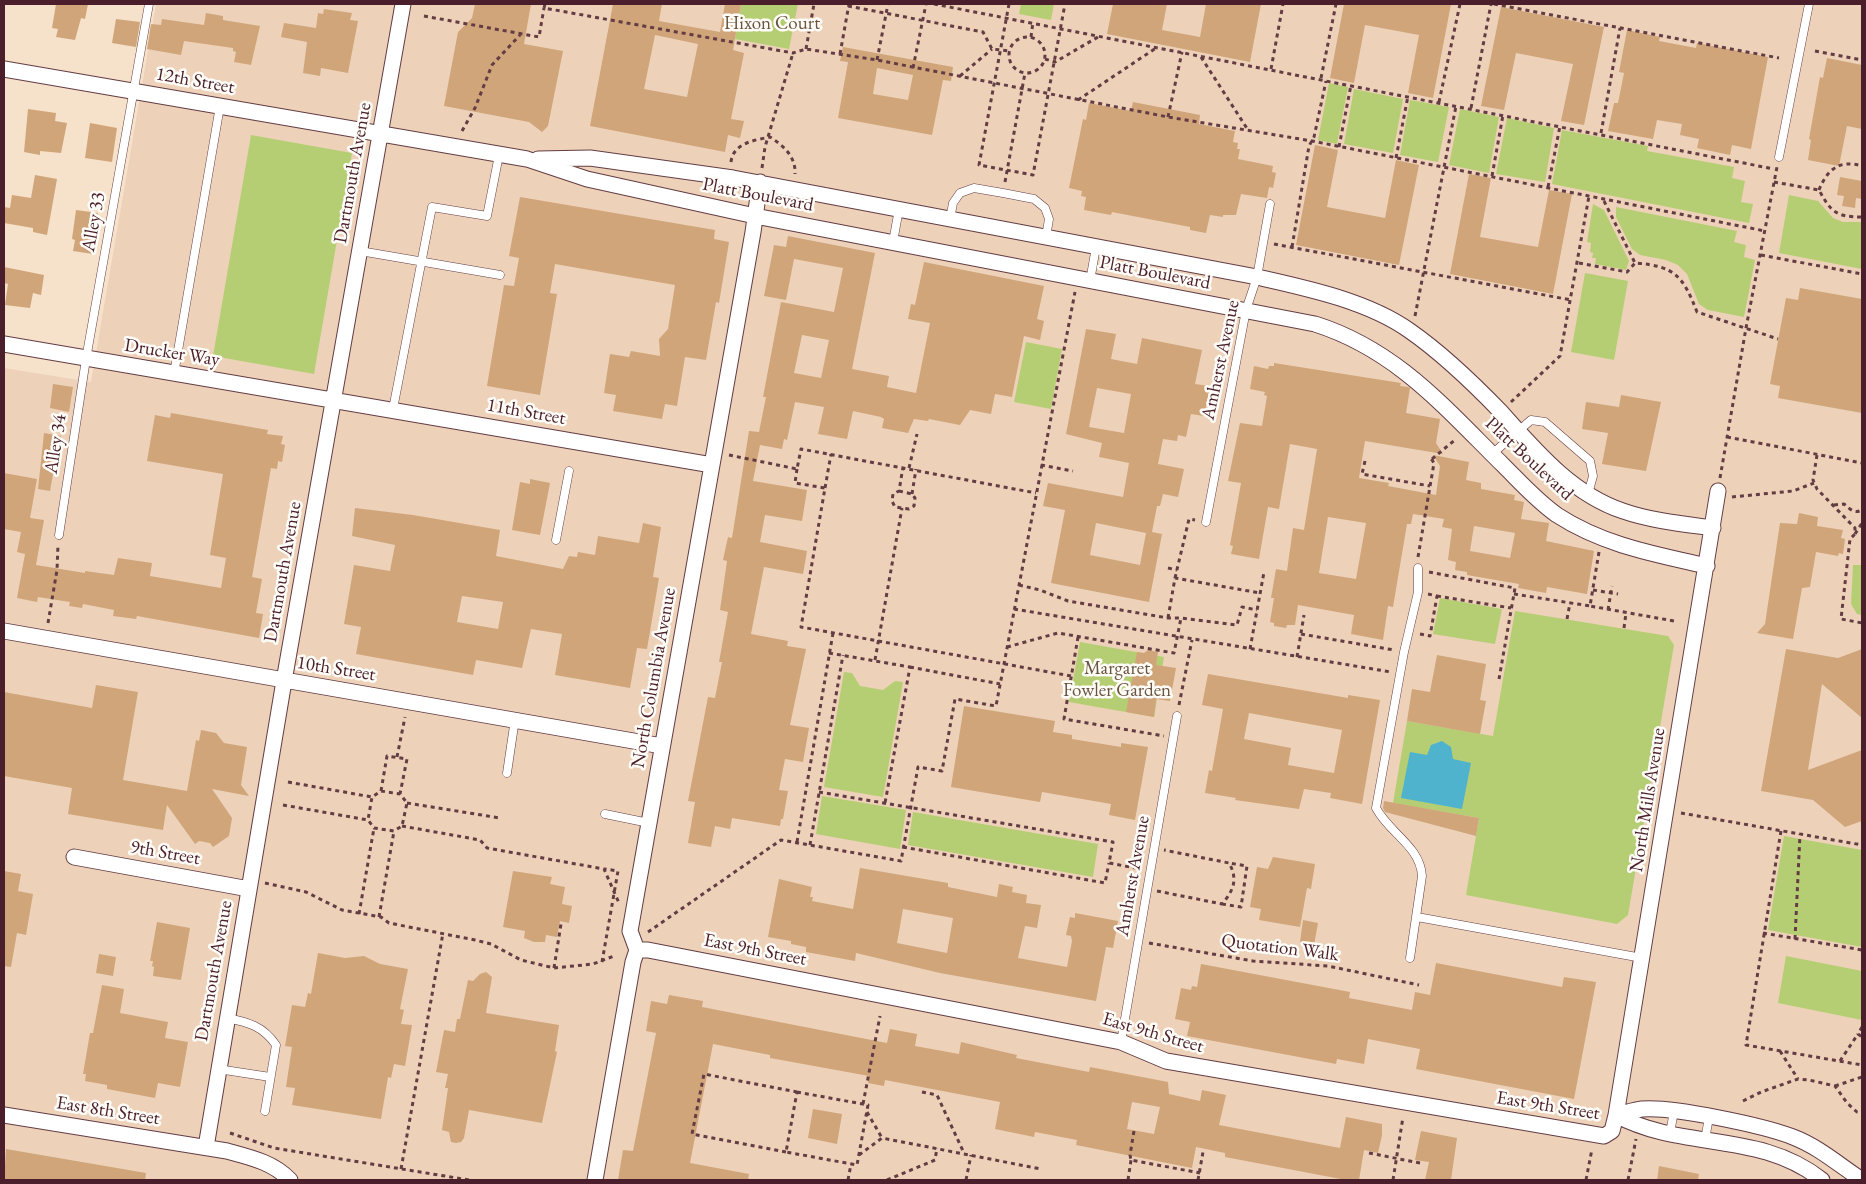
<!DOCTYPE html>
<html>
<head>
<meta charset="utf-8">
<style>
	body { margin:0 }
	#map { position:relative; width:1866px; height:1184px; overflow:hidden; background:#f6e1ca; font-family:"EB Garamond",serif }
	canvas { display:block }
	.frame { position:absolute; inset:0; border:5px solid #4a1f2b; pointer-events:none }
</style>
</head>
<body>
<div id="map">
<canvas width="1866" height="1184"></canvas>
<div class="frame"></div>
</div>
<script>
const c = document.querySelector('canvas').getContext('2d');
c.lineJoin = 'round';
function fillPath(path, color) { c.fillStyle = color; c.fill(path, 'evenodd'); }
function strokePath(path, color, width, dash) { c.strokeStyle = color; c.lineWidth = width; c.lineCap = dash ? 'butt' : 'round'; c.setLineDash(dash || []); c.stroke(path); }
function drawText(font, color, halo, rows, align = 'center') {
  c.font = font + ' "EB Garamond",serif'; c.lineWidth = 5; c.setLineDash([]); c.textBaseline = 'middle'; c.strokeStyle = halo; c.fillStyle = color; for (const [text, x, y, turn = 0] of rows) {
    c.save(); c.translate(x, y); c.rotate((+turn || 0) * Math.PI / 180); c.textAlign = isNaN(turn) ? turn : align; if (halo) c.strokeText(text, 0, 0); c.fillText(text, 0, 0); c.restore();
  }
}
const built = new Path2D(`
	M156,4h1706v1176h-1858v-812l87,14z`);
const green = new Path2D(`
	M741,4h57l-9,45 -54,-10z
	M1021,4h33l-3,16 -32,-6z
	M1329,83l19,4 -11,57 -19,-4z
	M1354,89l49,10 -10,54 -49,-9z
	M1410,100l39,7 -11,55 -38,-7z
	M1460,109l39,8 -10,56 -40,-8z
	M1507,118l47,10 -9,54 -49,-8z
	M1562,130l86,16 -1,5 87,16 -2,11 13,3 -4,21 12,2 -4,19 -197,-39z
	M251,135l101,18 -38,221 -101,-18z
	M1789,195l29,6 15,17 10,4h19v47l-83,-16z
	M1593,204l11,6 25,51 -3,9 -31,-6 1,-6h-4l1,-5 -3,-1 1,-9 -4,-1z
	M1616,207l121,24 -3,11 12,3 -2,12 11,3 -11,57 -36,-7 -9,-6 -12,-30 -9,-9 -12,-5 -26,-5 -8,-6 -16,-32z
	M1585,273l43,8 -14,79 -43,-8z
	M1026,342l36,7 -11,60 -37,-7z
	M1853,565h9v50l-5,-1 -6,-10z
	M1440,598l62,11 -7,35 -62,-10z
	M1515,611l153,25 6,9 -46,270 -11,9 -151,-29 13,-77 -86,-15 14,-82 86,15z
	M1080,642l84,15 -10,60 -85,-15z
	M844,672l8,1 8,13 23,4 12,-9 8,1 -20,115 -59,-10z
	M822,796l84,14 -6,39 -84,-15z
	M913,812l185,32 -5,33 -185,-32z
	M1784,836l78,14v97l-94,-17z
	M1786,956l76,15v49l-84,-17z`);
const water = new Path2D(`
	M1442,741l9,6 2,12 18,4 -9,46 -61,-11 9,-46 17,3 4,-10z`);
const building = new Path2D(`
	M56,4h32l-3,15 -4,-1 -6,22 -19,-3 2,-8 -6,-1z
	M475,4h56l-7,40 39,7 -15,75 -6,6 -13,-10 -85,-16 14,-74 14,-14z
	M613,4h49l-3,17 61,11 5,-28h16l-8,46 11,3 -13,66 13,2 -4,17 -12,-3 -3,17 -135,-26zM655,35l43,9 -11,53 -43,-8z
	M1113,4h54l-5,26 38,7 6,-33h55l-11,58 -143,-28z
	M1344,4h107l-18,94 -25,-5 11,-58 -54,-10 -11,58 -24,-5z
	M1501,7l103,20 -20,98 -23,-4 12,-57 -57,-11 -12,57 -23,-4z
	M324,9l28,4 -2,7 8,1 -10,52 -27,-5 -1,8 -17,-3 4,-31 -26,-5 3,-14 32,5 2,-15 5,1z
	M206,13l17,3v4l37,6 -9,39 -17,-3 2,-10 -3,-1v-3l-49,-7 -3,14 -34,-6 4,-25 10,1 1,-6 42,6z
	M116,19l24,3 -4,25 -24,-4z
	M1627,30l33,7 -1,4 37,7 1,-5 71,14 -17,92 -19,-4 -2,10 -33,-7 2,-9 -19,-4 2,-11 -25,-4 -4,19 -45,-8 6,-28h4l6,-30 -5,-1z
	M843,47l110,20 -2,14 -8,-1 -11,55 -94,-17 10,-56 -8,-1zM877,68l36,7 -5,25 -35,-6z
	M1827,58l35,7v64l-15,-3 -8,40 -31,-6 3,-20 -2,-1 11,-62 3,1z
	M1133,102l67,13 -1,9 36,7 -2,11 5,1 -1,6h3l-2,10 35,7 -1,6 4,1 -3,15 -4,-1 -2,11 -26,-4 -5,21h-13v2l-13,-2 -4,18 -16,-3v-3l-78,-15 -1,3 -27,-5 2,-13 -5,-1 1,-5 -13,-3 14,-69 3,1 3,-17 42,8z
	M28,109l28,4 -1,8 12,2 -6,30 -21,-2v4l-16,-3z
	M90,123l27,5 -5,34 -27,-4z
	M1315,145l23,5 -11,57 58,11 11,-58 23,5 -20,100 -103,-20z
	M1469,174l22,4 -11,59 58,10 11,-57 23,4 -19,100 -103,-20z
	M35,175l22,4 -10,56 -14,-3v-4l-29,-5v-16l6,1 2,-13 19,3z
	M1840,177l22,4v18l-6,-1 -1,10 -13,-2 2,-10 -7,-1z
	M520,197l195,33 -1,9 15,3 -10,61 -3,-1 -10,58 -21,-3 -8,49 -12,-2 -3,15 -49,-8 3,-16 -12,-2 6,-39 19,3 2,-6 29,5 -1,-17 9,-10 7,-44 -120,-21 -5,29 7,1 -17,101 -53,-9 17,-101 10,1 5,-28 -10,-2z
	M76,210l22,3 -5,41 -20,-3 2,-11 -3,-1z
	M788,236l87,17 -23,116 37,7 -2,11 29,6 14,-70 -22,-4 3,-15 4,1 9,-43 120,24 -7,33 7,2 -4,19 -16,-4 -12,61 -17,-3 -4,20 -21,-4 -10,15 -31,-6 -1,2 -14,-2 -6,14 -26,-5 2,-9 -3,-2 -28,-6 -6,28 -29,-5 6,-27 -29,-5 -8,38 -3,-1 -2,10 -22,-4 -7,36 54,9 -5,31 -37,-6 -5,27 47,9 -4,23 -39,-7 -13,67 37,7 -1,5 19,3 -16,76 19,3 -6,34 -18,-3 -6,31 9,1 -5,28h-2l-1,7 -48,-8 -2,11 -15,-3 -4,21 -23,-4 7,-41 -7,-1 20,-104 7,1 7,-36h-3l9,-50 -8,-2 7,-49 -4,-1 5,-23 4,1 17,-107 10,1 7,-35h-3l18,-95 53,10 9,-44 -49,-9 -8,41 -22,-4 10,-51 12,2zM802,335l27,5 -8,38 -27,-5z
	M4,267l40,8 -3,20 -8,-2 -3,15 -25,-3 3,-21 -4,-1z
	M1800,288l62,11v114l-84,-15 2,-12 -10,-2 16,-86 12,2z
	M1086,329l30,5 -5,25 26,5 5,-26 60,12 -7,34 15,2 -6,30 -13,-2 -5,23 -8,-2 -1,6 -14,-2 -5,25 26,5 -6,28 -15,-3 -3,12h-3l-5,26 10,2 -13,68 -98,-19 14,-73 -22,-4 5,-23 75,14 6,-34 -30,-6 3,-14 -36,-9zM1097,388l34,6 -7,39 -35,-6zM1096,523l50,10 -6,32 -50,-10z
	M1274,363l127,20 -1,3 8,1 2,1 -4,25 34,6 -4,24 7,11 -78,-13 -6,37 30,5 -1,3 48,9 4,-29 -7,-11 36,7 -3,18 15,3v6l34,6 -1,5 10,2 -3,17 28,4 -3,18 48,10 -7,43 -40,-7 -1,6 -28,-5 1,-4 -52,-9v-3l-12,-2 1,-8 -8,-2 4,-31 -10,-2 2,-8 -31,-5 -2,10h-4l-14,83 -5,-1 -5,34 -32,-6 3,-19 -56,-10 -3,20h-8l-1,3 -12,-2v-3l-4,-1 4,-24h-3l5,-29 11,2 6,-43 11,2 13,-81 -27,-5 -11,65 -11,-2 -9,52 -28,-5 2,-8 -3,-1 11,-62 -13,-2 12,-58 22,3 5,-30 -3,-1 1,-3 -15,-3 4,-23 14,3 1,-3h5zM1328,517l38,6 -10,56 -37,-6zM1474,526l41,7 -5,25 -40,-7z
	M53,384l20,3 -4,25 -19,-4z
	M1621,395l40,7 -15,69 -44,-7 6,-31 -26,-4 4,-27 33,5z
	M171,413l97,17 -1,4 16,2 -2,8 4,1 -3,17 -4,-1 -1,8 -6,-1 -19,109 10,2 -6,34 7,1 -4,24 -122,-22 -1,3 -23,-3 1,-6 -31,-6 -1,4 -13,-2 1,-4 -32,-5 -1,5 -20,-4 8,-44 -8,-2 4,-20 -17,-3v-56l33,6 -7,39 14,2 -8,45 49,8v-2l29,4 4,-17 34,5 -2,13 71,12 5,-30 -16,-3 13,-81 -76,-13 8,-46 15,3z
	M44,433l17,3 -3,33 -4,-1 -4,23 -12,-2z
	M530,479l20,4 -10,52 -28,-5 8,-48 10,2z
	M355,508l58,7 87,15 -4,26 67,13 6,-13 8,1 1,-5 17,3 3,-19 41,7 4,-20 18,4 -8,50 6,1 -12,71 -10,-1 -7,40 -75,-13 7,-41 -31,-5 -9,39 -46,-8 -3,15 -117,-21 5,-27 -17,-3 10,-59 36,6 5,-26 -43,-9zM462,596l41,6 -5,27 -41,-7z
	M1799,513l19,4 -1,9 26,4 -2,8 4,1 -2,15 -4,-1 -1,3 -22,-4 -6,35 -8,1 -9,51 -36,-6 8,-9 15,-101 17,1z
	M1786,649l52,9 24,-9v69l-40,-34 -14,86 54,-20v71l-17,6 -32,-27 -52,-9z
	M1148,650l10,2 -2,13 20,3 -6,33 -14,-2 -2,18 -28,-5 11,-60 7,1z
	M1437,655l49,9 -6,36 6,1 -6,33 -73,-13 5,-32 18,3z
	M1208,674l140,24v-3l32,5 -18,104 -32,-6 1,-5 -27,-4 -5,20 -64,-9 1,-2 -31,-5 4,-23 3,1 11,-62 -21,-4zM1249,713l93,17 -8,43 -46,-8 3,-17 -47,-9z
	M96,685l42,7 -15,88 64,11 9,-51 3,1 2,-11 15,3 8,10 23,4 -6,38 8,11 -37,-7 20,29 -3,18 -16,11 -3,-4 -11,-2 -4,3 -28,-39 -4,25 -95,-16 4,-26 -68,-12v-84l88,16z
	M964,706l91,15 -2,11 19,3v4l49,8v-4l27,4 -13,73 -26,-5 2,-11 -69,-12 -2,10 -89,-15z
	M1384,801l95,17 -3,18 -91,-24 -2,-4z
	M1273,857l42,7 -4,25 -4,-1 -7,39 -41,-7 2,-11 -11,-2 7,-40 11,2z
	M860,868l88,15v4l49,10 2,-13 14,3 -1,5 15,3 -1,8 15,2 -4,23 -12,-2 -7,32 49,9 5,-26 -1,-5 -5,-1 4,-18 5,1v-5l43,8 -5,27 -7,-1 -10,54 -156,-28 -84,-20 -1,8 -49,-9v-5l-15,-3v-3l-23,-4 11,-58 33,8 -2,10h3l-1,4 41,8zM903,909l50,9 -6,35 -50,-10z
	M4,871l17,3 -3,17 15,3 -7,41 -9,-2 -6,34 -7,-1z
	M513,871l39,6 -2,7 15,3 -3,17 10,2 -3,17 -9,-2 -3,16 -11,-2 -1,7h-11l-10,-4 1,-7 -22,-4z
	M1303,920l15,3 -4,22 -14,-3z
	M157,922l33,6 -9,52 -28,-4 1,-9 -2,-1 1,-5h-3z
	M318,953l27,5 19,-2 16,8 28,5 -8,40 4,1 -3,14 11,1 -7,41 -11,-2 -3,14 -3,-1 -7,42 -89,-14 3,-17 -9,-1 6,-40 -7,-1 7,-41 13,2 3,-14 3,1z
	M99,954l17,3 -3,19 -17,-3z
	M1436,963l126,24 2,-10 32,5 -22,117 -158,-30 4,-20 -52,-10 -4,25 -27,-5 -1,5 -149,-28 3,-14 -15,-3 6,-31 10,2 1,-4 5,1 4,-23 149,28 -1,6 63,12 3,-18 15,3z
	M486,972l6,5 -6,36 73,12 -4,26 2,1 -15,71 -73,-13 -5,28 -3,4 -5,1 -5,-1 -2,-10 -7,-2 6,-42h-3l3,-14 -12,-2 8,-42 11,2 2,-13h3l8,-39 5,1 7,-7z
	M102,985l22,4 -4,24 48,9 -3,16 23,4 -8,45 -22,-4 -3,15 -48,-9v-4l-22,-4 1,-7h-3l7,-41h3z
	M669,995l34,6 -1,6 185,36 3,-14 27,5 -2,12 44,8 2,-12 56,13 -1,3 73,14 1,-5 78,15 1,12 31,7 2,-11 24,5 -7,30 121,23 6,-31 36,7v11l-4,18 -14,-3 -5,30h-13l-121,-23v-4l-29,-6 -4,21 -116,-23 1,-5 -42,-8 -1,5 -39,-8 5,-27 -115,-22 -1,6 -16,-3 1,-7 -99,-18v-3l-57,-11 -23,119 59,11 -1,6h-130l5,-30 10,1 23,-118 -10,-2 5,-30 16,3zM1132,1102l28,5 -6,27 -27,-5z
	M813,1109l29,5 -5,30 -29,-6z
	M1421,1131l36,7 -6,42h-26l4,-18 -14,-2z
	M6,1149l140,24 -1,7h-141z
	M1659,1166l40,8 -1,6h-41z`);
const path = new Path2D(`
	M545,4l-1,4 249,45 13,-4 71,11 291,57 144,24 453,90
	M934,4l840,165
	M1009,4l-30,161 54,10 32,-171
	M1494,4l285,54
	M848,6l135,26 9,17 17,2
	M424,16l115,21 5,-29
	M1009 55a18 18 0 1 1 36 0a18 18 0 1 1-36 0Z
	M1031,37l2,-15
	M806,49l8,-45
	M1815,51l47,9
	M840,54l9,-50
	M1201,57l47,73
	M1045,59l10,3 43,-25
	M877,60l11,-56
	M913,68l13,-64
	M1271,69l12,-65
	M960,76l32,-27
	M1321,78l15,-74
	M1078,100l78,-52
	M1439,102l21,-98
	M1471,108l20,-104
	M1168,117l14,-65
	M462,131l13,-23 17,-43 28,-30
	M1601,133l19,-105
	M1339,147l12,-62
	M1396,158l12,-62
	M731,162c2,-19 24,-22 39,-25 14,9 26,20 25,37
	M762,168l3,-21 28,-94
	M1492,176l11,-61
	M1005,182l20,-109
	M1774,182l45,8c12,22 17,27 43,27
	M1548,187l12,-61
	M1819,190c8,-20 20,-31 43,-24
	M1604,201l31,62c40,3 48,13 62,49l81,27
	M1274,244l297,56
	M1292,247l17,-101 5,-9 12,-56
	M1761,255l101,19
	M1579,263l48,9 8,-9
	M1415,316l41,-210
	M1511,402l49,-46 29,-160
	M1727,437l135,26
	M729,455l68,14 4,-20 235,44
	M1817,455l-4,25 4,9 38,39v6l-5,5 -9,80 21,4
	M1432,459l24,-20
	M1365,461l-3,13 68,12
	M1041,465l32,6
	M909,468l8,-34
	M797,469l-2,14 30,5 -24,139 270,49
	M1720,478l26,-150 31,-161
	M825,488l6,-34
	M899,491l13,3 3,4 -1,8 -5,3 -14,-2 -3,-6 1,-7 6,-3 4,-24
	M912,494l4,-25
	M1732,497l61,-6 21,-8
	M1834,505l10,-1c6,5 10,10 18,6
	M1855,534l7,-11
	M1599,552l-9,54 84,15
	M1418,557l16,-94 -4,-6
	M1168,568l9,2
	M1429,572l86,16 -16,91
	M1175,578l14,-59 6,1
	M1019,585l21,5 28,11 100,17h13l56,7 5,-18 15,3
	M1593,590l25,4
	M1514,594l76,12
	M1437,596l74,12
	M1014,609l377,63
	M1608,610l4,-24
	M1168,618l7,-40 85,15
	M1567,619l3,-16
	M48,623l9,-53 1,-25
	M1624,628l2,-15
	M1301,634l93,16
	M1420,634l10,2 7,-40 -9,-2
	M1078,637l-14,82 100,17
	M1007,647l51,-14 116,20 7,-35
	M1250,649l14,-77
	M829,653l81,14 -25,136
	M1297,657l7,-42
	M875,660l27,-152
	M910,667l90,17
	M1179,705l13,-65
	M397,757l8,-40
	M288,782l84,15
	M381,791l19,3 7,9 -5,23 -8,5 -20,-3 -6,-8 4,-23z
	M381,791l6,-35 20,3 -7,35
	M819,792l294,50 -4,21 31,6
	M407,803l93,15
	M283,805l85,15
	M1681,813l181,32
	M402,826l78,14 7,8 117,21 15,34
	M1781,831l-35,214 116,20
	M797,842l36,-209
	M810,845l33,-190
	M903,847l202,36 4,-20
	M265,883l41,9 36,18 39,7 8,6 86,17 16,4 30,16 33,8 39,-4 21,-8
	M1157,891l65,13c12,-14 16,-25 7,-41l-65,-13
	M1222,904l19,3 6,-41 -18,-3
	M359,914l15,-86
	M379,917l15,-86
	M648,932l133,-92 120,21 17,-94 24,4 13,-72 41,7 79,-414
	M1763,933l99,17
	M1795,939l5,-105
	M1149,943l104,18 75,5 91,19
	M602,962l16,-91 -13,-2
	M554,968l7,-44
	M1862,1027l-4,7 4,3
	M1780,1051l18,28
	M1840,1061l18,-27
	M1835,1086l27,-9
	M797,1092l71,13 -11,60 -71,-13z
	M922,1092l15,3 27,58
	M1743,1101l18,-9 37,-13 11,1 26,6 12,17 10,9 5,1
	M863,1104l17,-88
	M867,1112l15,26
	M1134,1131l-4,24 1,5 69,13
	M230,1133l44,15 195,32
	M786,1152l-94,-18 12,-60 93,18
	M1369,1153l51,10
	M859,1155l23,-17 159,31
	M401,1169l42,-236
	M848,1180l3,-16
	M887,1180l48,-20 2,-12
	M966,1180l5,-25
	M1128,1180l3,-20
	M1198,1180l5,-28
	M1393,1180l10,-63
	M1586,1180l6,-31
	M1628,1180l8,-41`);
const service = new Path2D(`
	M1779,157l30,-153
	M950,219l3,-16 7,-10 14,-5 29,5 31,6 11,9 4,11 -3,18
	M893,242l6,-33
	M360,251l140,24
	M1090,281l6,-34
	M174,374l46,-268
	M393,409l39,-202 55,9 12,-61
	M1492,454l39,-34 14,2 45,39 3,15 -5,18
	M1206,522l40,-212 11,-33 13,-73
	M59,535l27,-176 63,-355
	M556,540l13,-69
	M507,773l8,-54
	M605,814l44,9
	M1417,917l225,41
	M1410,958l12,-82c-2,-30 -32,-42 -46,-68l28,-156 14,-60v-24
	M226,1018c22,4 37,8 50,27l-11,66
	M1121,1042l56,-326
	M218,1069l52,8
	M1670,1133l4,-22
	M1705,1140l4,-23`);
const minor = new Path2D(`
	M4,69l523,90 60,20 168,37 560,108c82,26 130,84 189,142 17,17 33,35 53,49 46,30 97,39 150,51
	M538,159l52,-1 143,20 524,99c49,11 111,24 153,54 33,23 63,52 91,81 35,39 71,82 122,99 29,10 60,13 90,17
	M4,344l708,121
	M4,631l658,115
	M74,857l175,32
	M637,950h11l473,92 45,19 438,75 8,-5 4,-16 102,-624
	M4,1115l223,36c22,6 46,11 63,29
	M1616,1115c9,-2 18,-5 26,-6 30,-3 123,17 151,28 26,10 46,28 69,43
	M1616,1115c66,36 143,15 206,65
	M206,1147l78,-466 119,-677
	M595,1180l38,-218 4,-12 -7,-19 123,-699 7,-50`);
const parkNames = [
	["Hixon Court",772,24],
	["Margaret",1117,669],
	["Fowler Garden",1117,691]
];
const streetNames = [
	["12th Street",195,81,10],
	["Dartmouth Avenue",353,173,-80],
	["Platt Boulevard",758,195,11],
	["Alley 33",94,222,-80],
	["Platt Boulevard",1155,273,11],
	["Drucker Way",172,353,9],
	["Amherst Avenue",1221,360,-78],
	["11th Street",526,412,10],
	["Alley 34",56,444,-81],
	["Platt Boulevard",1529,459,43],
	["Dartmouth Avenue",283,572,-80],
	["10th Street",336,669,9],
	["North Columbia Avenue",654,678,-80],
	["North Mills Avenue",1648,800,-81],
	["9th Street",165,853,10],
	["Amherst Avenue",1133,876,-80],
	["Quotation Walk",1280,948,7],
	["East 9th Street",755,950,11],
	["Dartmouth Avenue",214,971,-80],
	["East 9th Street",1153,1033,16],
	["East 9th Street",1548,1106,9],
	["East 8th Street",108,1111,9]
];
fillPath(built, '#edd2b9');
fillPath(green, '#b5ce73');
fillPath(water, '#4fb3ce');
fillPath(building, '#d0a57a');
strokePath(service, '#643c43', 9);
strokePath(minor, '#643c43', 17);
strokePath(path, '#643c43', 3, [4, 4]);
strokePath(service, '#fff', 8);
strokePath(minor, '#fff', 15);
drawText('19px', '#6a5441', '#fdfcf7', parkNames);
drawText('19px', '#4a1f2b', '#fdfcf7', streetNames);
</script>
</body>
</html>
